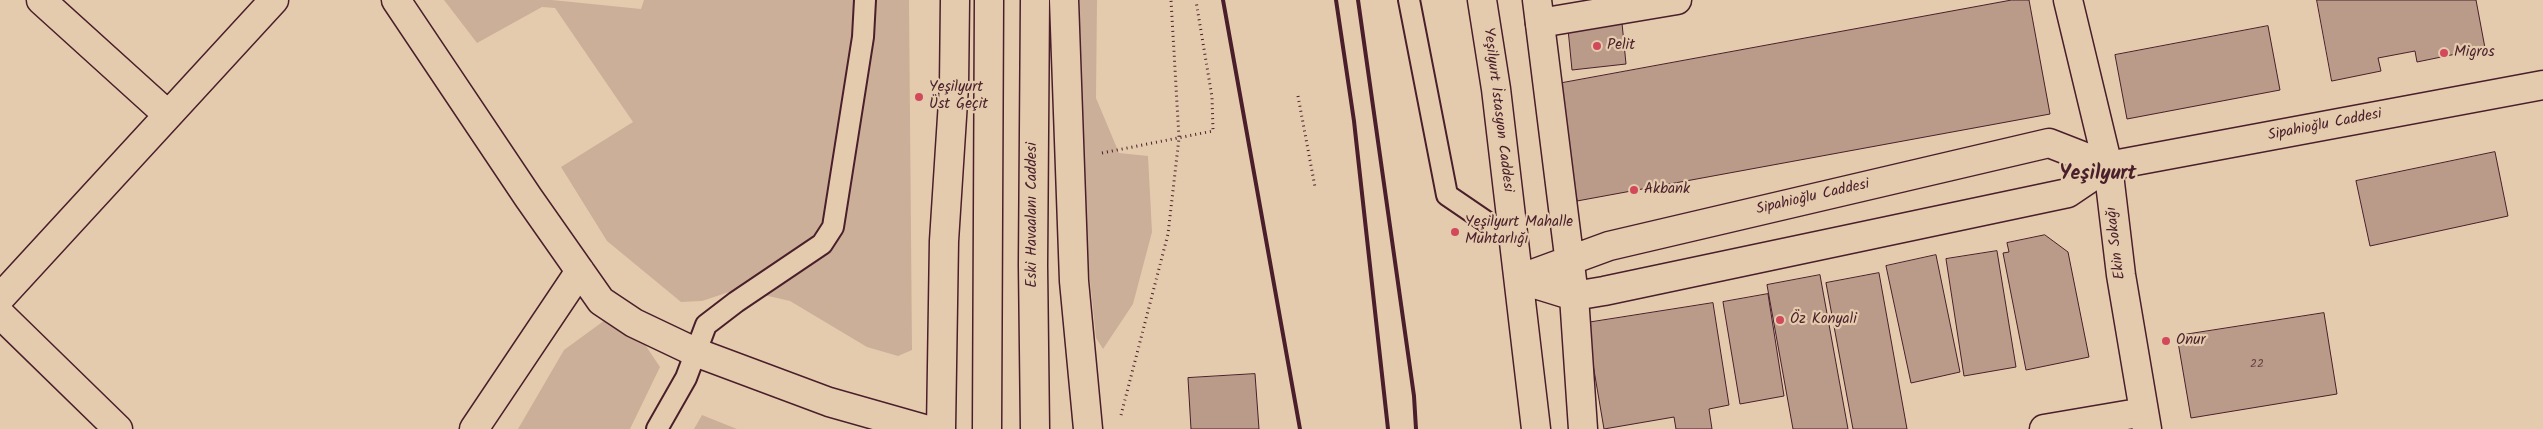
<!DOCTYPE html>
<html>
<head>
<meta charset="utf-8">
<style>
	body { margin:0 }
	canvas { display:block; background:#e5cbad }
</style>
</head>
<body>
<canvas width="2543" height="429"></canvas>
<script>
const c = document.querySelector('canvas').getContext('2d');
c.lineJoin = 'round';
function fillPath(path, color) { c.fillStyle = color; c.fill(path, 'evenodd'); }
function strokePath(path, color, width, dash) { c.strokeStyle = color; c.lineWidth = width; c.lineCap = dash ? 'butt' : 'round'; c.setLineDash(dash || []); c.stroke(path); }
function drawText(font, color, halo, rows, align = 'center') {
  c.font = font + ' Kalam,sans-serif'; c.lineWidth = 4.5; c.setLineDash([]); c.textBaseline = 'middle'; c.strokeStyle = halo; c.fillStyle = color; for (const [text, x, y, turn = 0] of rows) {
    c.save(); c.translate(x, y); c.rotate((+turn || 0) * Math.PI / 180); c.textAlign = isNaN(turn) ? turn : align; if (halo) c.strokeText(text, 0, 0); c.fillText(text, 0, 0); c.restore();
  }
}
const green = new Path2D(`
	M444,0h108l89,9 3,-9h265l3,350 -14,6 -31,-9 -77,-46 -52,-12 -36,12 -21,1 -74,-61 -46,-74 72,-45 -78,-114 -13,-1 -65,36z
	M1078,0h19l-1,98 23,55 29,3 4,76 -19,72 -30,45 -7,-11 -16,-153z
	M605,320l31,11 24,36 -30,62h-112l46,-79z
	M702,415l35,14h-43z`);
const building = new Path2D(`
	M2012,0h17l21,114 -473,87 -20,-117z
	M2317,0h159l9,48 -68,14 -2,-11 -37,7 3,13 -49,10z
	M1622,23l4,41 -54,6 -4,-41z
	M2268,26l12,64 -153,29 -12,-64z
	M2495,152l13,64 -138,30 -14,-65z
	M2045,235l23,17 21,105 -63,13 -23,-117 6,-1 -2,-9z
	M1997,251l19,116 -52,9 -18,-117z
	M1936,255l24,117 -49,11 -25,-117z
	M1879,273l28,156h-54l-27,-146z
	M1820,275l28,154h-55l-26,-144z
	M1768,294l16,102 -44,8 -17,-102z
	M1713,303l16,102 -20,4 3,20h-36l-2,-12 -70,12 -18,-106z
	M2324,313l13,81 -146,24 -14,-82z
	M1255,374l4,55h-68l-3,-51z`);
const path = new Path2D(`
	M1298,96l17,91
	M1102,153l111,-22 -1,-34 -16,-96
	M1121,415l47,-181 11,-96 -8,-138`);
const service = new Path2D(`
	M1409,0l38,195 66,45
	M657,429l29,-51 20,-53 30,-23 86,-58 11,-17 30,-190 2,-37`);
const minor = new Path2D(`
	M41,0l127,115
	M396,0l132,197 73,104 33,22 61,29 134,50 95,27
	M2068,0l40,166 13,109 26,154
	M1540,23l137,-23
	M0,298l274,-298
	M0,314l118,115
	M474,429l106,-158
	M2044,429l100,-17`);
const secondary = new Path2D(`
	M1482,0l14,89 40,340
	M1537,0l37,296 9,133
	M1519,279l55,17 30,-5 464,-98 40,-27 435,-81
	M1519,279l90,-33 440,-103 59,23`);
const trunk = new Path2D(`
	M1035,0l-2,265 2,164
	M1064,0l10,281 14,148
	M941,429l3,-188 10,-155 1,-86
	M987,429l2,-429`);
const rail = new Path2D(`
	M1223,0l77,429
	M1336,0l18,121 34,308
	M1358,0l56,396 2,33`);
const markers = [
	[1597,46,5,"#d1495b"],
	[2444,53,5,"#d1495b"],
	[919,97,5,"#d1495b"],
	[1634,190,5,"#d1495b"],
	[1455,232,5,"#d1495b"],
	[1780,320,5,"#d1495b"],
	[2166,341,5,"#d1495b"]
];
const numberNames = [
	["22",2257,365]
];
const poiNames = [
	["Pelit",1607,46],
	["Migros",2454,53],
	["Yeşilyurt",929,88],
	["Üst Geçit",929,105],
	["Akbank",1644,190],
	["Yeşilyurt Mahalle",1465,223],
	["Muhtarlığı",1465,240],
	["Öz Konyali",1790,320],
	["Onur",2176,341]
];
const streetNames = [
	["Yeşilyurt İstasyon Caddesi",1497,110,83],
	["Sipahioğlu Caddesi",2325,126,-11],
	["Sipahioğlu Caddesi",1813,198,-13],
	["Eski Havaalanı Caddesi",1033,215,-90],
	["Ekin Sokağı",2117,243,-97]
];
const districtNames = [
	["Yeşilyurt",2098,176]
];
fillPath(green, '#ccaf98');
fillPath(building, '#ba9b89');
strokePath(building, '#4a1f2b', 1);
strokePath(service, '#4a1f2b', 24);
strokePath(minor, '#4a1f2b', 31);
strokePath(secondary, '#4a1f2b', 31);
strokePath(trunk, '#4a1f2b', 31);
strokePath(path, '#4a1f2b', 3, [1, 4]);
strokePath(service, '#e5cbad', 20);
strokePath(minor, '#e5cbad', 28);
strokePath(secondary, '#e5cbad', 28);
strokePath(trunk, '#e5cbad', 28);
strokePath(rail, '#4a1f2b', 4);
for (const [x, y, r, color] of markers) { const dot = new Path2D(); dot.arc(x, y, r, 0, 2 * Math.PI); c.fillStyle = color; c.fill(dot); strokePath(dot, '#e5cbad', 2); }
drawText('12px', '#663e42', null, numberNames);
drawText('15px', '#4a1f2b', '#e5cbad', poiNames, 'left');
drawText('15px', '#4a1f2b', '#e5cbad', streetNames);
drawText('bold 20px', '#4a1f2b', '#e5cbad', districtNames);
</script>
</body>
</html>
